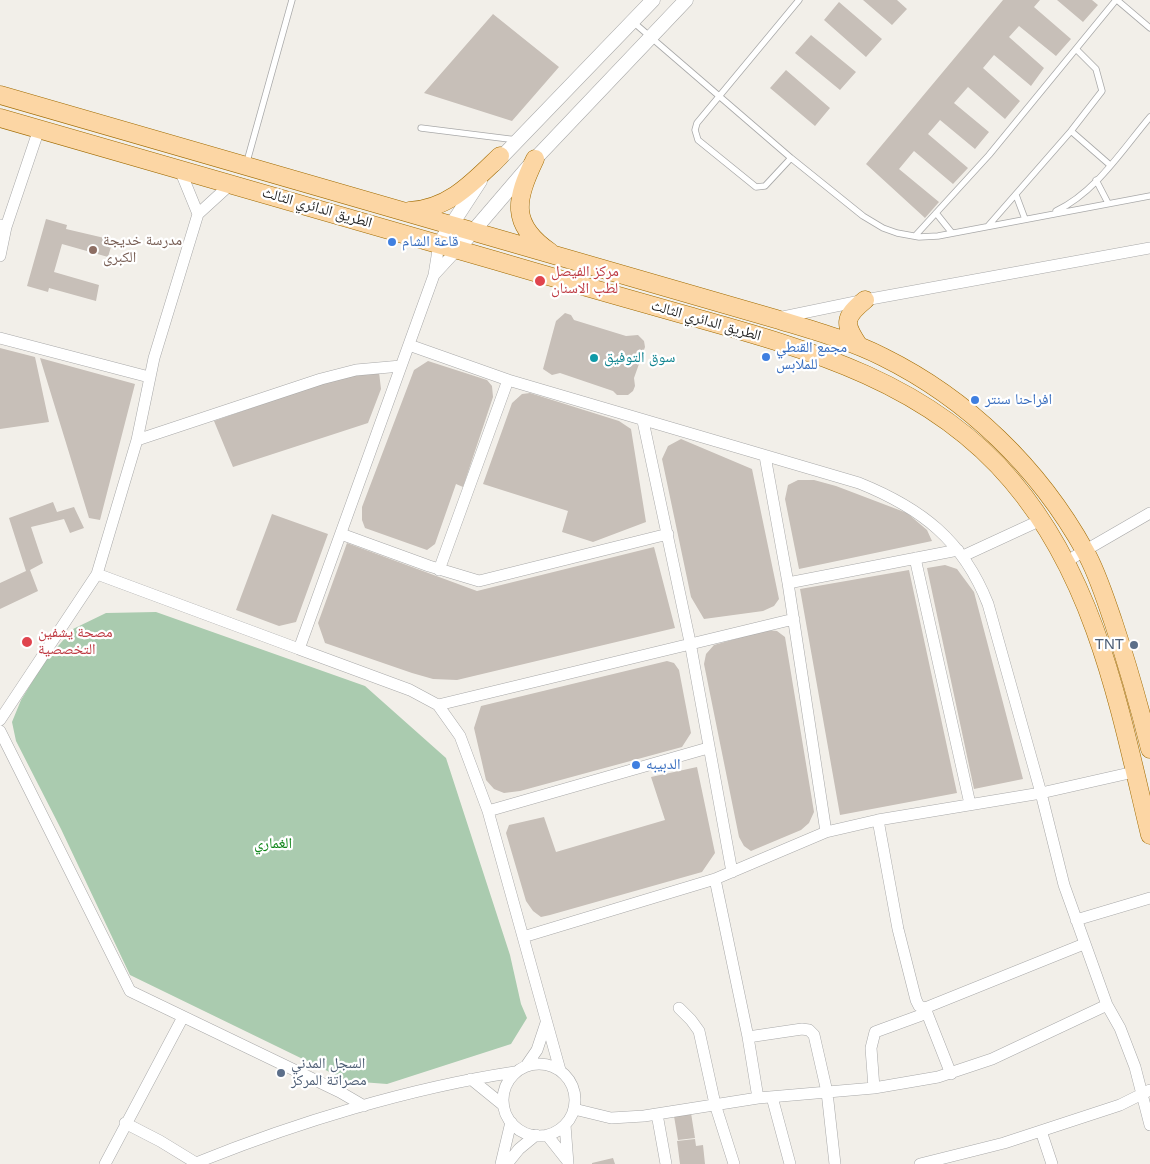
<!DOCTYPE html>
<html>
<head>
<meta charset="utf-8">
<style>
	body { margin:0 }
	canvas { display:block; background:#f2efe9 }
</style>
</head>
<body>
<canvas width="1150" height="1164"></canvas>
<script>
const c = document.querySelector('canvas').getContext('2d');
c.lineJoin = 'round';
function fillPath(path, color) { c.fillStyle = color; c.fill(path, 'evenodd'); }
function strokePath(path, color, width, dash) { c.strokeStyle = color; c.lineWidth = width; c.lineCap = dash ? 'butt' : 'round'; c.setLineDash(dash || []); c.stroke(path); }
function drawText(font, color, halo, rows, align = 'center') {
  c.font = font + ' Arial,"Noto Naskh Arabic",sans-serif'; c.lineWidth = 4.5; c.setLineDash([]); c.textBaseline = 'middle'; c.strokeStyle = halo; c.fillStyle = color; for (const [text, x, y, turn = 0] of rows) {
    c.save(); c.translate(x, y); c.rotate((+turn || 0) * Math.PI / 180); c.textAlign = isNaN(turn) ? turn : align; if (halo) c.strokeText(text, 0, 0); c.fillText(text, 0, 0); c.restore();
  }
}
const cemetery = new Path2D(`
	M156,612l209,74 81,72 64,197 11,49 6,14 -16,26 -124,40 -39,-3 -218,-106 -69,-146 -45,-88 -4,-19 9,-22 24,-39 28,-32 33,-16z`);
const building = new Path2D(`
	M863,0h34l10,9 -15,16z
	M1003,0h37l-6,7 37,32 -15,17 -37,-30 -10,11 35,31 -13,18 -37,-31 -11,13 37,33 -15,18 -37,-32 -14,16 35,29 -14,17 -35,-29 -12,14 40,34 -15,16 -39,-33 -15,18 40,33 -14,16 -59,-54z
	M1057,0h35l6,5 -15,17z
	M839,2l43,37 -16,18 -42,-37z
	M493,14l66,53 -47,54 -88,-28z
	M811,35l45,37 -16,18 -45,-37z
	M786,70l44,38 -15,18 -45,-38z
	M46,219l21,6 -1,4 47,11 -5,17 -46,-13 -8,28 45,13 -3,16 -47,-13 -1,4 -21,-6z
	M565,313l6,2 3,5 52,16 12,-1 6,6 1,6 -11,31 1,8 -2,5 -5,4h-11l-4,-4 -53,-18 -8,2 -9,-6 13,-48z
	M0,348l35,9 14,65 -49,7z
	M40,358l95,26 -35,136 -11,-2z
	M428,361l59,19 5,6 1,11 -30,90 -7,-3 -21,60 -8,6 -62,-22 -3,-8v-13l52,-137z
	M379,372l2,17 -13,34 -135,44 -19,-46 120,-42z
	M530,393l89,28 12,8 15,93 -53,20 -31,-10 6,-21 -85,-27 29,-81 10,-9z
	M681,439l71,30 27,130 -5,7 -11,5 -59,8 -13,-22 -29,-138 6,-13z
	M798,480h16l22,6 71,27 20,17 5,11 -133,28 -14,-70 3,-14z
	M53,502l4,10 17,-5 10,21 -14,5 -6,-14 -33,8 12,36 -13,7 8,21 -38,18v-26l26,-12 -17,-53z
	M272,514l56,20 -32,88 -17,4 -43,-16z
	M347,543l130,48 177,-44 21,81 -218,52 -24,-1 -21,-6 -87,-30 -7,-20z
	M945,565l12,4 17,23 49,187 -49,10 -47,-221z
	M909,570l48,223 -117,22 -40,-226z
	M767,630l10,1 8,6 29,175 -5,11 -8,7 -50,21 -7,-5 -5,-9 -35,-173 2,-10 8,-9z
	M667,661l7,2 5,7 12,63 -9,14 -162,44 -16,2 -10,-4 -8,-9 -12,-52 7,-22z
	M697,767l18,86 -13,19 -152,43 -9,2 -8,-6 -7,-10 -20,-68 3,-8 35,-8 12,35 109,-32 -14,-43z
	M691,1113l4,25 -17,2 -4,-24z
	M695,1139l1,7 7,-1 2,19h-25l-3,-23z
	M613,1158l2,6h-23v-1z`);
const service = new Path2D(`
	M1117,0l33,28
	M632,21l159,137 72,58 20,12 14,5 22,4 19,-1 212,-40
	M421,128l96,12
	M1071,131l39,34
	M791,158l-26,28 -9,1 -58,-47 -3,-10 2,-7 102,-123
	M246,165l46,-165
	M1096,180l12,23
	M1016,195l9,24
	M1056,211c40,-19 66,-61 94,-94
	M936,213l16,20
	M988,226l83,-95 31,-40 -6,-22 -20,-20
	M915,236l74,-81 127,-155`);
const minor = new Path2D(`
	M180,170l18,44
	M6,227l33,-98
	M439,244l-5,31 -135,374 111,41 28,15 22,31 28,75 72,259
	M0,256l6,-29 -5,-2
	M434,275l23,-25
	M778,318l87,-18 285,-52
	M0,338l149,39
	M409,345l99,35 351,103c62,25 104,57 129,121l53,189 23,92 43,120 13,23 15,39 15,58
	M643,421l47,221 42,230
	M137,440l184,-61 35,-9 45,-4
	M765,456l23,127 38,249
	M341,534l88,32 50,15 189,-47
	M963,556l78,-36
	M915,558l55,246
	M1067,561l83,-48
	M439,570l69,-190
	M97,574l202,75
	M788,583l170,-33
	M438,705l356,-86
	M0,720l97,-146 40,-134 17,-82 44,-144 34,-31
	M0,731l130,260 210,101 24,14
	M488,811l220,-63
	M878,820l20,109 18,71 3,6 6,2 26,66
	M715,879l33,158 54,-8 7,1 5,5 13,57 8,72
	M1076,920l74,-22
	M523,937l192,-58 111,-47 52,-12 163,-27 93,-21
	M679,1008l12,12 8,11 16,73 19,60
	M925,1008l159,-64
	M748,1037l10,61
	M503 1100a36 36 0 1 1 72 0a36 36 0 1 1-72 0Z
	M526,1066l11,-16 9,-27
	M471,1079l32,26
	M874,1088l-3,-40 4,-16 52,-19
	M772,1097l18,67
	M574,1109l37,9 33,-2 114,-18 116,-10 64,-11 54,-18 115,-54
	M657,1114l9,50
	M125,1123l35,18 36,22c99,-40 213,-75 319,-91
	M565,1125l3,39
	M1041,1131l11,33
	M547,1135l19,24
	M105,1164l78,-147
	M501,1164l10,-42
	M507,1164l12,-15 17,-14
	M920,1164l84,-21 116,-38 30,-15`);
const tertiary = new Path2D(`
	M494,165l159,-165
	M439,244l41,-63
	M457,250l78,-91 151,-159`);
const primary = new Path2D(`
	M0,95l776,224c36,11 73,21 107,38 85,42 156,111 202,194 12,21 20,47 28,70 14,42 26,84 37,128
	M0,118c166,48 331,95 497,143 64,19 128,37 192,55 118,33 240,66 323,165 85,100 108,230 138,354
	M535,159c-19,40 -26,65 15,93
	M409,211c40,-2 64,-29 91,-55
	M859,346c-15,-22 -16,-28 6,-46`);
const markers = [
	[392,242,5,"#3f7fe0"],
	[93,250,5,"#8d6e63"],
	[540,281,6,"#e0444e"],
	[766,357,5,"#3f7fe0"],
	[594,358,5,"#0f9aa8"],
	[975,400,5,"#3f7fe0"],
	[27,642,6,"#e0444e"],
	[1134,645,5,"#5c6f8a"],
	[636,765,5,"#3f7fe0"],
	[281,1073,5,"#5c6f8a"]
];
const streetNames = [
	["الطريق الدائري الثالث",317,208,16],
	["الطريق الدائري الثالث",706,321,16]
];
const educationNames = [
	["مدرسة خديجة",103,241],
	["الكبرى",103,258]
];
const shopNames = [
	["قاعة الشام",402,242],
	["مجمع القنطي",776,348],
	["للملابس",776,365],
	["افراحنا سنتر",985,400],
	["الدبيبه",646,765]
];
const healthNames = [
	["مركز الفيصل",551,272],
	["لطب الاسنان",551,289],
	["مصحة يشفين",38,633],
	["التخصصية",38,650]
];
const cultureNames = [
	["سوق التوفيق",604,358]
];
const serviceNames = [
	["TNT",1124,645],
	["السجل المدني",291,1064,"left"],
	["مصراتة المركز",291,1081,"left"]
];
const parkNames = [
	["الغماري",273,844]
];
fillPath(cemetery, '#aacbaf');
fillPath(building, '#c7bfb8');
strokePath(service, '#a9a9a9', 7);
strokePath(minor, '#a9a9a9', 12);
strokePath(tertiary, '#a9a9a9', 15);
strokePath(primary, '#a06b00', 19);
strokePath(service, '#fff', 5.5);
strokePath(minor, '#fff', 11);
strokePath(tertiary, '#fff', 14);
strokePath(primary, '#fcd6a4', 18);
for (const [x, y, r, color] of markers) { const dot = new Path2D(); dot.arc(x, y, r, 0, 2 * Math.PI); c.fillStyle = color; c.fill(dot); strokePath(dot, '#fff', 2); }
drawText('15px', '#222', '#fff', streetNames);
drawText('15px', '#785e54', '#fff', educationNames, 'left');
drawText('15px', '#366cbe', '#fff', shopNames, 'left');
drawText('15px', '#be3a42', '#fff', healthNames, 'left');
drawText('15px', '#0d838f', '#fff', cultureNames, 'left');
drawText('15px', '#4e5e75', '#fff', serviceNames, 'right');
drawText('15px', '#0c8416', '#fff', parkNames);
</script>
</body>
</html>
